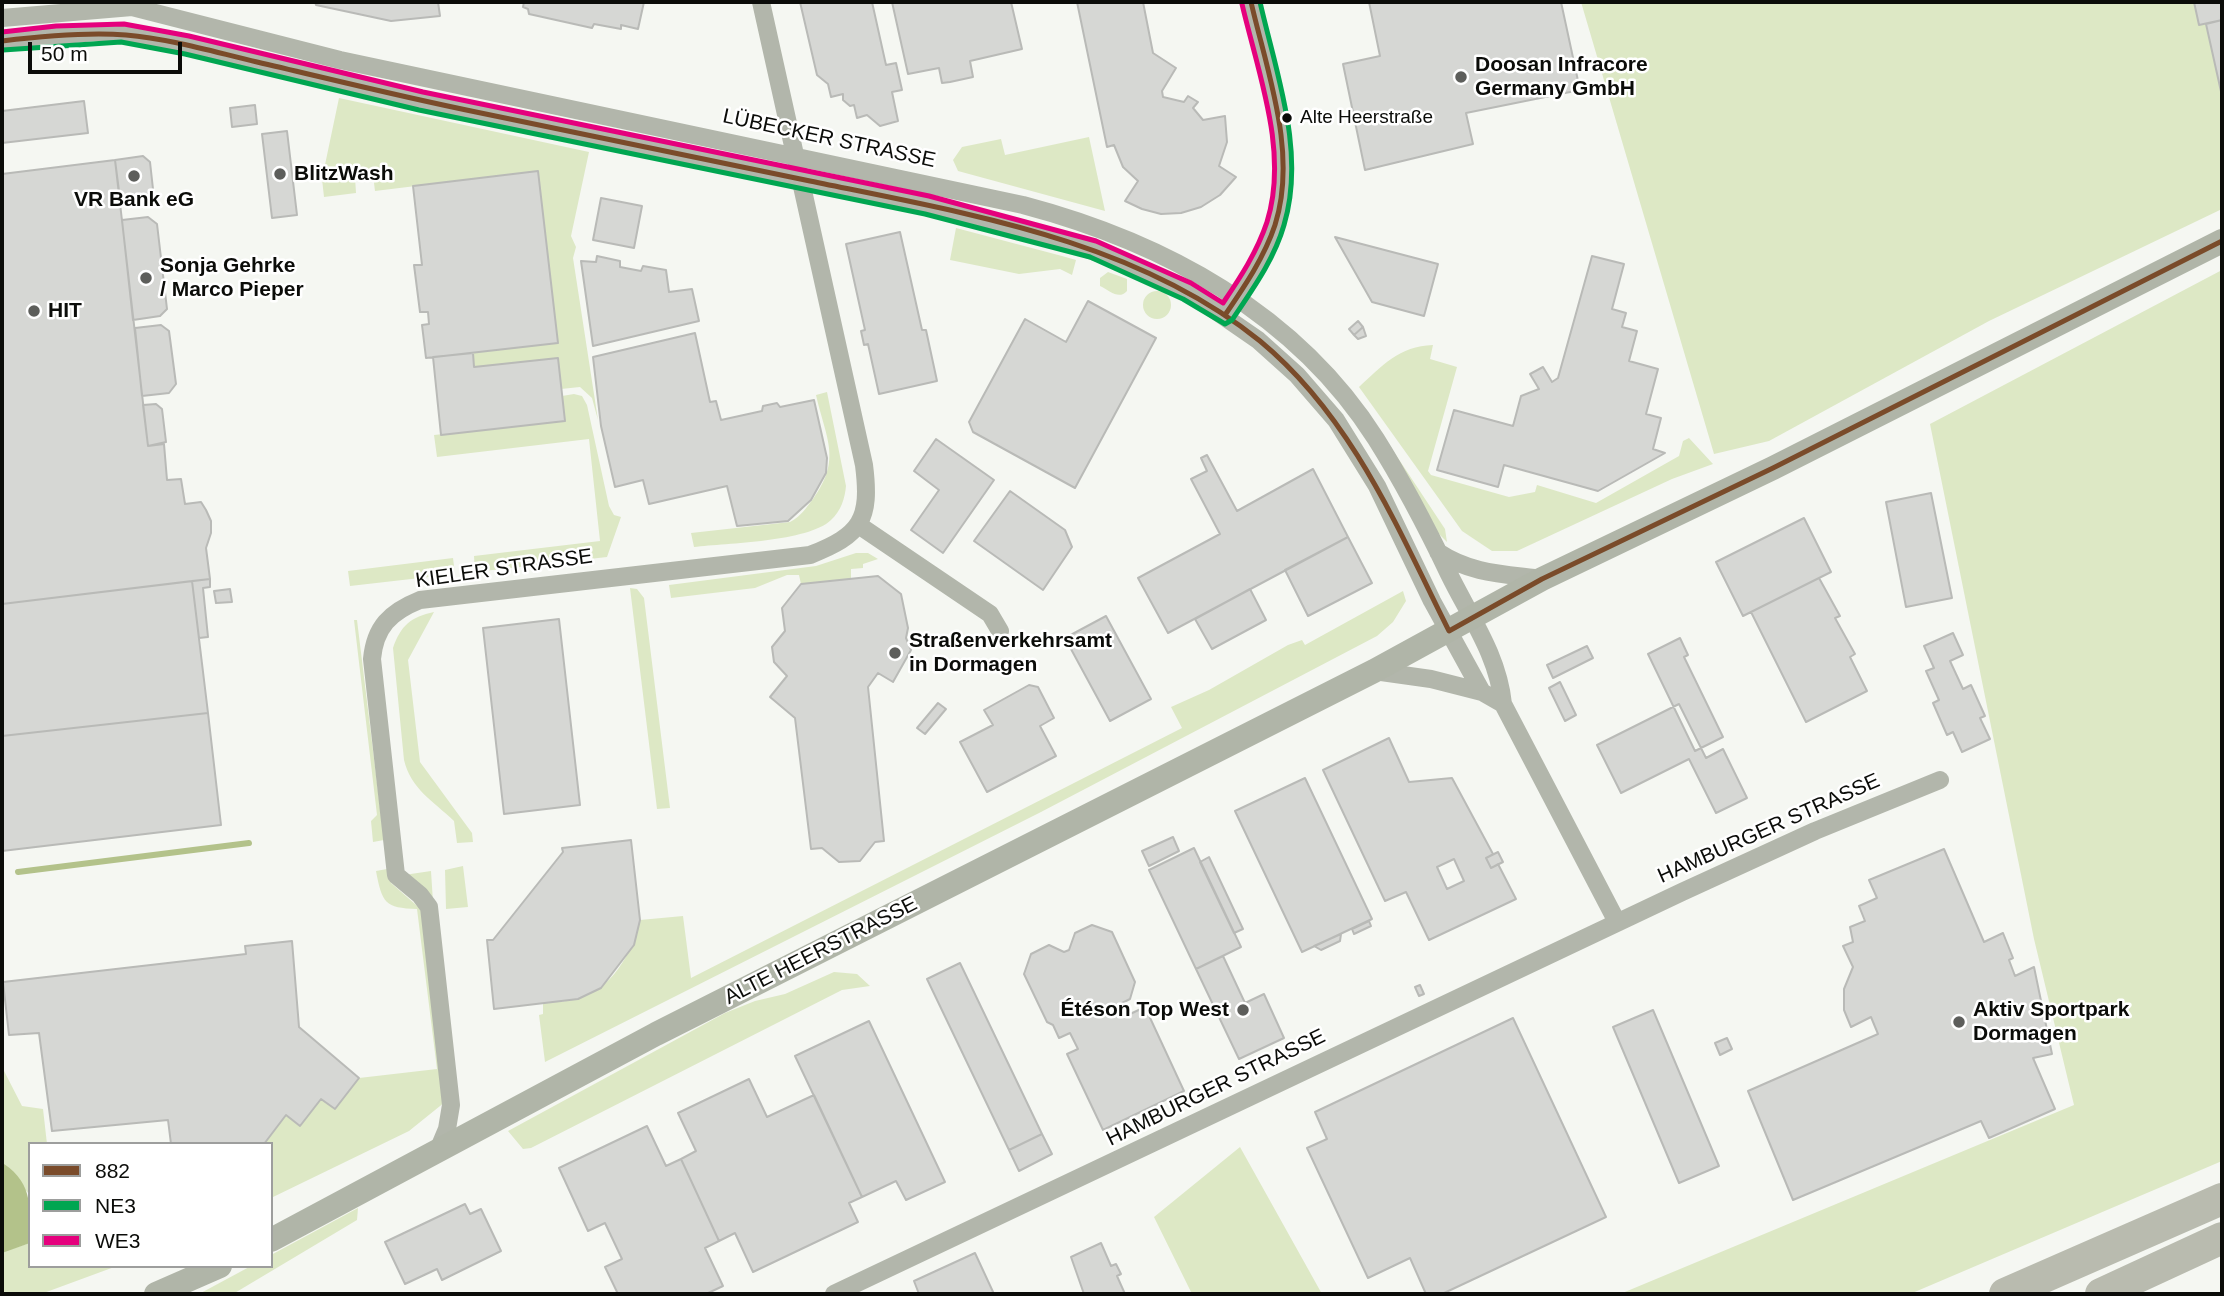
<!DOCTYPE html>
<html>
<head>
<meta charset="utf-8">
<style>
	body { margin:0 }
	#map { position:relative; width:2224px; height:1296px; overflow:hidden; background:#f5f7f2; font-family:Arial,sans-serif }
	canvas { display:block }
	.frame { position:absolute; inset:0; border:4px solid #0b0c09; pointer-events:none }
	.legend { position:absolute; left:28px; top:1142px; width:245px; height:126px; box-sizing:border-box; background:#fff; border:2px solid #9d9e9d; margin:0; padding:9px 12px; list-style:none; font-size:21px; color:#0b0c09 }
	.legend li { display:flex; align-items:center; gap:14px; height:35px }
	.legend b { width:35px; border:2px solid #9d9e9d }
	.scale { position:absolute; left:28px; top:42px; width:154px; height:32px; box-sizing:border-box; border:4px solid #0b0c09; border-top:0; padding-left:9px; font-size:21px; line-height:24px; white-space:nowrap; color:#0b0c09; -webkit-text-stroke:5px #fff; paint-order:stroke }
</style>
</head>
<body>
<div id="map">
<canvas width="2224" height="1296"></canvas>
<div class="frame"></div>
<ul class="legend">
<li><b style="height:9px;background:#7a4b2a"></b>882</li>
<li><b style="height:9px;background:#00a651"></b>NE3</li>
<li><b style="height:9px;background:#e5007d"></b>WE3</li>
</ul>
<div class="scale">50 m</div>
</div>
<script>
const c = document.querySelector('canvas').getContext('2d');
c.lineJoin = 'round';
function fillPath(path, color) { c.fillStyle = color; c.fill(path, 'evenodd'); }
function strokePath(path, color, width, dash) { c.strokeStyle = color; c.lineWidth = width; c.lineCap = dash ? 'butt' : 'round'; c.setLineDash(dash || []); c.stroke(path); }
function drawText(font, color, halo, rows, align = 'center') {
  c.font = font + ' Arial,sans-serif'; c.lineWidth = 5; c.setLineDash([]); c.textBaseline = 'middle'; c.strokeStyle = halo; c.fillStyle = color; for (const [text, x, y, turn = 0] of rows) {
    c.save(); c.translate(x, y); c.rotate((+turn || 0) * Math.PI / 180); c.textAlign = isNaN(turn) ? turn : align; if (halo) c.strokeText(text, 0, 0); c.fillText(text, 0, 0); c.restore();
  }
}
const green = new Path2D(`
	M1581,2h641v207l-233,112 -220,120 -55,13z
	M339,98l250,54 -18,84 5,11 -3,11 25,162 -6,-22 -12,-11 -19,2 -87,-22 -1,-14 85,-10 -20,-172 -163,20 -2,-16 -18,2 1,16 -32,4 -2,-18z
	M1089,137l16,74 -147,-40 -5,-11 9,-13 39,-8 4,16z
	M956,228l106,28 14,4 -4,15 -12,-6 -41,5 -69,-14z
	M2222,270v891l-312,133h-290l454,-189 -40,-166 -104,-515z
	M1108,272l19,7v12c-8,9 -17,0 -27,-5v-8z
	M1143 305a14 14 0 1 1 28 0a14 14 0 1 1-28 0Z
	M1433,345l-3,14 27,8 -29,104 3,4 78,22 26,-5 2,-7 59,18 83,-47 4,-15 6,-3 24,26 -41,15 -155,72h-25l-30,-20 -103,-144c23,-21 40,-41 74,-42z
	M827,392l19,94c-1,12 -5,25 -15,34 -23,22 -104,23 -137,27l-3,-14 99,-11c11,-6 16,-14 23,-23 29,-40 13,-60 3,-104z
	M574,394l8,2 5,9 22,101 5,9 7,2 -14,40 -132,15 -1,-16 126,-15 -11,-102 -152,18 -3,-22 130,-14 -2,-25z
	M1390,446l55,83 2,13 -10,-10z
	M856,553h12l10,6 -15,5v4l-12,1v10l-50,5 -2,-9h-12l-32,13 -84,10 -2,-13 147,-19z
	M453,558l2,16 -105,12 -2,-15z
	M630,588l7,1 7,9 26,210 -13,1z
	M1403,591l3,10 -13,21 -16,14 -336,176 -496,250 -6,-47 4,-1v-11c11,-1 23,-1 33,-4 35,-8 57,-47 64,-79l43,-4 8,62 491,-250 -11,-21 38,-17 79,-45 14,-5 3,5z
	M434,612l-26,48 12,102 52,71 1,9 -16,1 -3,-22c-21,-20 -43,-32 -50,-61l-11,-112c8,-23 18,-31 41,-36z
	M354,620h3l27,220 -11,2 -2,-21 6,-6z
	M463,866l5,41 -22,2 -1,-39z
	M387,869l4,14 32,28 22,191 -36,29 -138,67v-54h-7l22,-29 14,10 21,-26 38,-21 78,-9 -20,-160c-32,-1 -35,-6 -41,-38z
	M431,871l2,31 -29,-27z
	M834,972l23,2 13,12 -28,4 -311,158 -8,1 -15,-18 217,-118 30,-12 30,-7z
	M2,1067l20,39 21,3 4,35h-17v51l-28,-30z
	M1240,1147l82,147h-130l-38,-77z
	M358,1208l-1,12 -124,74h-34l52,-28h20v-11z
	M30,1243v23h87l-76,28h-39v-42z`);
const water = new Path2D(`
	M4,1164c30,20 26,46 26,79l-28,10z`);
const stream = new Path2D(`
	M18,872l231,-29`);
const building = new Path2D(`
	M315,2h123l2,14 -49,5 -75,-16z
	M524,2h120l-6,27 -17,-4v4l-27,-5 -2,4 -63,-14 -1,-5 -5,-2z
	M800,2h72l14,63 10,-2 6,27 -10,2 6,29 -18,5 -13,-11 -10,3 -3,-13 -4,1 -7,-6v-6l-12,3 -3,-13 -11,-9z
	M892,2h119l11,47 -52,12 3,16 -23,5 -8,1 -3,-15 -31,6z
	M1077,2h66l10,51 23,15 -14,23 1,6 21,5 4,-6 10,6 -5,6 10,12 22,-4 2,26 -8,24 17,11 -16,18 -19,12 -20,6 -20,1 -19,-5 -17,-8 13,-20 -15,-14 -9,-22 -7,2z
	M1369,2h192l19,88 -114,23 7,31 -108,26 -22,-106 37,-8z
	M2194,2h28v18l-23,5z
	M2222,20v76l-16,-72z
	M84,101l4,32 -86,10v-32z
	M255,105l2,19 -25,3 -2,-19z
	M287,131l10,84 -25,3 -10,-84z
	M143,156l7,6 3,27 -6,6 -27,4 -5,-39z
	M115,160l33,286 16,-2 3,36 14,-1 4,25 16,-2 5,8 5,11v12l-5,15 4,31 -208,25v-430z
	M538,171l20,172 -132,15 -4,-33 7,-1 -1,-12h-8l-6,-47h8l-9,-79z
	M601,198l41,8 -8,42 -41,-8z
	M148,217l9,7 10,85 -7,7 -27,4 -11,-100z
	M900,232l22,98h4l11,51 -58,13 -11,-50 -4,1 -3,-14 4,-1 -19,-86z
	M1335,237l103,27 -14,52 -52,-14z
	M597,256l23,5v6l21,4 2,-5 23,4 3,22 23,-3 7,32 -106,25 -12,-85 15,1z
	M1592,256l32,8 -12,45 14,4 -4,14 15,4 -8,30 29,8 -12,45 15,4 -8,31 12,4 -67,38 -94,-26 -6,22 -61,-17 17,-60 59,16 8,-30 18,-7 -9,-15 13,-7 9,15 6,-4z
	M1088,301l68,37 -81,150 -102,-56 -4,-10 56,-103 41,23z
	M1358,321l5,6 -9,8 -5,-6z
	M161,325l8,6 7,53 -7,9 -27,3 -7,-68z
	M1363,327l3,9 -8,3 -4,-4z
	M695,333l15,69 6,-1 5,19 41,-9 1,-5 14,-3 3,4 34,-7 13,58 -1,15 -15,27 -23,21 -51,5 -10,-40 -78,18 -6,-24 -28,7 -14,-61 -8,-69z
	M473,353l1,14 84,-9 7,63 -124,14 -8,-78z
	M156,404l6,5 4,33 -18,4 -5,-41z
	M936,439l58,41 -51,73 -32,-23 28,-40 -25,-19z
	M1207,455l30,56 76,-42 35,68 -180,96 -30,-55 82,-44 -29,-55 16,-8 -6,-13z
	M1010,491l55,39 7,17 -29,43 -69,-49z
	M1931,493l21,105 -46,9 -20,-105z
	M1804,518l27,54 -88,44 -27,-54z
	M1348,537l24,46 -64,33 -23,-46z
	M878,576l23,18 7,34 -2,10 5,12 -18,32 -15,-9 -10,14 16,154 -9,1 -15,19 -21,1 -17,-14 -11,1 -16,-131 -25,-21 17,-21 -13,-14 -2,-15 13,-16 -3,-23 19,-24z
	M1819,578l21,38 -5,2 20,36 -5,3 17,34 -61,31 -55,-110z
	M210,579v8l-7,1 5,49 -9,1 -7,-57z
	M192,581l16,132 -206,23v-132z
	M230,589l2,13 -16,1 -2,-12z
	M1250,589l16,31 -54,29 -17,-30z
	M1106,616l45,83 -41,22 -45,-83z
	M559,619l21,186 -76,9 -21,-186z
	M1953,633l10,22 -13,6 13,28 8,-4 14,31 -5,2 10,21 -28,13 -9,-20 -6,3 -14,-32 6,-3 -13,-29 8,-3 -10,-22z
	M1680,638l8,17 -4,2 39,80 -28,14 -47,-97z
	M1587,646l6,12 -40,20 -6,-13z
	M1560,682l16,33 -11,6 -16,-33z
	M1029,685l9,2 16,31 -14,8 16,30 -69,36 -27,-50 33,-17 -9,-15z
	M938,703l8,6 -21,25 -8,-6z
	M1679,704l27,54 17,-9 24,49 -31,15 -27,-54 -68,34 -24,-48z
	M208,713l13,112 -219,26v-115z
	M1389,738l20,44 43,-4 41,76 -7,4 5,10 7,-4 18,35 -87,41 -23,-48 -21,9 -62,-131zM1454,859l10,22 -17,8 -10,-22z
	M1305,778l67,141 -70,33 -67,-141z
	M1173,837l6,14 -30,15 -7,-15z
	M631,840l9,80 -6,25 -33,43 -23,11 -84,10 -7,-69h6l70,-88 -1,-4z
	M1194,848l47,99 -45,22 -47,-99z
	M1944,849l40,93 19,-9 10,25 -4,2 6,16 19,-9 18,87 -19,4 22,51 -66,29 -8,-17 -188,79 -45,-109 130,-57 -7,-17 -20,10 -7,-17v-21l9,-22 -10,-21 10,-4 -3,-15 15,-6 -6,-15 18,-8 -8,-18z
	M1498,852l5,10 -12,6 -5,-10z
	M1209,857l34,72 -9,4 -34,-71z
	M1369,921l2,5 -17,8 -2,-5z
	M1092,925l20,7 23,50 -5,17 -8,4 6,12 17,-8 39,84 -81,39 -36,-76 11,-5 -8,-16 -11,5 -6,-13 -6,-3 -23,-48 7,-20 18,-9 15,7 5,-2 6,-17z
	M1341,934l-1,7 -19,9 -7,-4z
	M292,941l7,86 60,51 -24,31 -14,-10 -21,27 -14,-11 -22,29h-93l-3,-24 -116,11 -13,-98 -30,2 -6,-53 243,-28 -1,-8z
	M1223,956l22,47 19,-9 20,44 -45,21 -43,-90z
	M960,963l82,171 -33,16 -82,-171z
	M1420,985l4,9 -5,2 -4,-9z
	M1653,1010l66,156 -40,17 -66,-156z
	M1513,1018l93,199 -164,77h-16l-16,-36 -42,20 -61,-130 20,-9 -12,-27z
	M869,1021l76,161 -39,18 -10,-19 -34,16 -67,-141z
	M1727,1038l5,11 -12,6 -5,-12z
	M749,1079l18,38 47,-22 48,102 -13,6 9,19 -105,50 -18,-39 -16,8 -38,-82 15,-8 -18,-38z
	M647,1126l19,40 15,-7 38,82 -14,7 18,38 -17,8h-88l-13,-27 17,-8 -17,-36 -17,8 -29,-63z
	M1042,1134l10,20 -33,17 -10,-21z
	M465,1204l5,10 11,-5 20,42 -59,29 -5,-11 -32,15 -20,-42z
	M1101,1243l10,23 5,-2 5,10 -4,2 8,18h-41l-13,-37z
	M975,1253l19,41h-75l-5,-13z`);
const street = new Path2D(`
	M2,18l130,-11 208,53 683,145c140,37 273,108 353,234 27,43 51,89 73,135 21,43 49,81 54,130l114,218
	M2,41l93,-9 27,1 65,12 234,56 506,104 129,33 81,29 50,24 71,49 39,35 39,45 41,66 55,115 50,91 21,12
	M1231,306c19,-28 41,-63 48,-96 14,-68 -14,-143 -28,-208
	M860,526l130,88 10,17
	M1438,552c33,22 66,22 104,27
	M1374,671l57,8 51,13
	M439,1148l8,-19 4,-24 -22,-198 -9,-12 -24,-20 -24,-216c3,-32 18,-47 48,-59l390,-45c51,-20 61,-35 54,-90l-103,-463
	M834,1294l848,-402 133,-61 125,-51`);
const secondary = new Path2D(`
	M271,1240l385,-206 718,-363 168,-92 231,-111 449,-227
	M156,1294l64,-28`);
const highway = new Path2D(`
	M2005,1294l217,-95
	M2101,1294l121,-56`);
const bus1 = new Path2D(`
	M2,41c41,-5 83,-9 124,-6 45,4 88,17 131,27 73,17 145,35 219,50 111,23 222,46 334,69 154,32 324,58 450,160 92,76 137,186 189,290l93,-52 231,-111 449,-227
	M1225,315c19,-28 39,-57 50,-90 23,-72 -8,-153 -24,-223`);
const bus2 = new Path2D(`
	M3,50l118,-8 64,12 234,56 506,104 165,43 93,42 42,25 7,-4c20,-30 42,-60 52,-95 22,-73 -8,-152 -24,-223`);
const bus3 = new Path2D(`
	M2,32l54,-6 68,-2 65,12 234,56 506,104 167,45 95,42 32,20c17,-25 34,-51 44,-81 22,-70 -9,-149 -25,-218`);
const markers = [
	[1461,77,7,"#5d5e5b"],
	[1287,118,6,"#0b0c09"],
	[280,174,7,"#5d5e5b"],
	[134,176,7,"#5d5e5b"],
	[146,278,7,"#5d5e5b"],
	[34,311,7,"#5d5e5b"],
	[895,653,7,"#5d5e5b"],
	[1243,1010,7,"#5d5e5b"],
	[1959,1022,7,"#5d5e5b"]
];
const busNames = [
	["Alte Heerstraße",1300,118]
];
const poiNames = [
	["Doosan Infracore",1475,65],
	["Germany GmbH",1475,89],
	["BlitzWash",294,174],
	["VR Bank eG",134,200,"center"],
	["Sonja Gehrke",160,266],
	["/ Marco Pieper",160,290],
	["HIT",48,311],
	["Straßenverkehrsamt",909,641],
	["in Dormagen",909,665],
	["Étéson Top West",1229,1010,"right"],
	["Aktiv Sportpark",1973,1010],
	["Dormagen",1973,1034]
];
const streetNames = [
	["LÜBECKER STRASSE",829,139,12],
	["KIELER STRASSE",504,569,-8],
	["HAMBURGER STRASSE",1769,829,-24],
	["ALTE HEERSTRASSE",821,951,-27],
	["HAMBURGER STRASSE",1216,1088,-26]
];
fillPath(green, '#dde8c5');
fillPath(water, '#b3c28a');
strokePath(stream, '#b3c28a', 6);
fillPath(building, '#d6d7d4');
strokePath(building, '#b9bab7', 2);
strokePath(street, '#b2b6ab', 18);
strokePath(secondary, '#b0b5a8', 24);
strokePath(highway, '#b9bbaf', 32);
strokePath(bus1, '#7a4b2a', 5);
strokePath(bus2, '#00a651', 5);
strokePath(bus3, '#e5007d', 5);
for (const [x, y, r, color] of markers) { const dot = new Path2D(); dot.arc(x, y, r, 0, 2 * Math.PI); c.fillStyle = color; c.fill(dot); strokePath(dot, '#fff', 2.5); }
drawText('19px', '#0b0c09', '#fff', busNames, 'left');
drawText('bold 21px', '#0b0c09', '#fff', poiNames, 'left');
drawText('21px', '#0b0c09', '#fff', streetNames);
</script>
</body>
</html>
